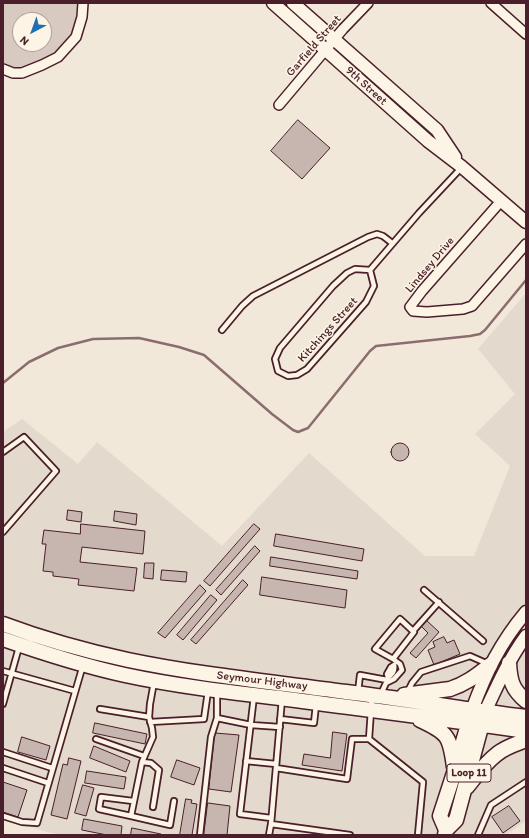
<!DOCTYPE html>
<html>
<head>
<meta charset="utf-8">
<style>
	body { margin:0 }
	#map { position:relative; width:529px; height:838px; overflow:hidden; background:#f1e8da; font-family:Itim,sans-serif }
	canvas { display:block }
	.frame { position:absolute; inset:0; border:4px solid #4a1f2b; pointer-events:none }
	.north { position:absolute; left:12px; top:12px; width:40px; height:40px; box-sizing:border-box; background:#fcf5e5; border:1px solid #b59f9b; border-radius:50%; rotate:221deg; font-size:11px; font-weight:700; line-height:16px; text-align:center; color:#4a1f2b }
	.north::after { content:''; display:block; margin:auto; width:14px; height:18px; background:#1f6fb2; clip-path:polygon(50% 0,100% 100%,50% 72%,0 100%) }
</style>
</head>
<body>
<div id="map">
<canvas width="529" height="838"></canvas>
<div class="frame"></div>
<div class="north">N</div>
</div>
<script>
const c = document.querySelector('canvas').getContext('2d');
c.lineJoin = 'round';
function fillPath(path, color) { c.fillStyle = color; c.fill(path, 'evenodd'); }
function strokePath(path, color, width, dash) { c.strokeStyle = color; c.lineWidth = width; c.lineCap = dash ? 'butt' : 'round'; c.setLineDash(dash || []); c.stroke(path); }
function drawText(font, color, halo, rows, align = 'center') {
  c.font = font + ' Itim,sans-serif'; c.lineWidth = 3; c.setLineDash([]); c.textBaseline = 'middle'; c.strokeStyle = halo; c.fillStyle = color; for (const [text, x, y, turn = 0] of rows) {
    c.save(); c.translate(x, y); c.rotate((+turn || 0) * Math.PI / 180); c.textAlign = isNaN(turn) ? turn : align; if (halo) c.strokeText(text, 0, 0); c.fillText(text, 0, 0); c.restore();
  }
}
const built = new Path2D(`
	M526,293v528l-20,14h-445l-10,-2 -48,-14v-387l19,-13 56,45 19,-22 125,104 87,-93 116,103h49l36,-90 -35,-32 40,-40 -37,-45z`);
const green = new Path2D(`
	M4,3h75v14l-3,9 -5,9 -14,18 -8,5 -32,12 -14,-5v-60zM20,20h24v24h-24z`);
const stream = new Path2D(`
	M3,383l26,-21 29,-14 35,-9 46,-1 40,9 25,8 68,59 21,16 5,2 10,-4 62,-77 6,-5 94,-10 10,-2 5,-4 41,-50`);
const building = new Path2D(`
	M298,120l32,28 -28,31 -31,-28z
	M391 452a9 9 0 1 1 18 0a9 9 0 1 1-18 0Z
	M68,510l14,2 -1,10 -14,-2z
	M115,511l22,3 -1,11 -22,-4z
	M81,524l64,7 -2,23 -61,-7 -2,15 57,6 -3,23 -56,-6 1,-6 -26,-3v-4l-10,-1 3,-27h-4l2,-14 36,4z
	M254,524l6,5 -50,57 -6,-5z
	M276,534l88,15 -2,12 -88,-15z
	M255,546l5,5 -39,44 -5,-5z
	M271,557l87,14 -1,8 -87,-13z
	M145,563h9l-1,16 -9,-1z
	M162,570l25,2 -1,10 -25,-2z
	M262,577l85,13 -2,18 -85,-13z
	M243,580l5,5 -52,59 -5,-4z
	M200,585l6,6 -41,47 -7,-5z
	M211,595l6,5 -34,40 -6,-5z
	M426,620l13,12 -23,26 -6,-5 18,-20 -7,-7z
	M444,637l3,6 7,-3 6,14 -26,11 -6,-15 7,-3 -2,-5z
	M95,723l52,11 -2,10 -52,-11z
	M333,732l14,2 -5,37 -40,-6 2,-11 26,4z
	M215,733l24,2 -8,57 -22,-3z
	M22,737l28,9 -4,14 -28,-8z
	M94,746l36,15 -4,11 -36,-14z
	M69,758l12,3 -14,58 -16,-4 12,-51 4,1z
	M177,760l23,8 -6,17 -23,-8z
	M87,771l39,6 -2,12 -39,-6z
	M3,782l24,8 -9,27 -15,-5z
	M83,785l11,3 -8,28 -11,-3z
	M186,799l6,1 -1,3 6,1 -5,31h-12z
	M208,803l22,3 -3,29h-23z
	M509,806l11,15 -17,12 -11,-16z
	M84,819l38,7 -1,9h-14l-25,-5z
	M132,828l29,6 -1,1h-29z`);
const lane = new Path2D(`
	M355,269l15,1 4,16 -8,16 -59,67 -10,6 -9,1 -10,-5 -3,-12 5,-11 53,-62 14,-13z
	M370,270l49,-57 43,-46
	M222,330l20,-24 11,-10 115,-59 9,-3 6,2 9,7
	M3,452l21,-15 32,34 -53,61
	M424,590l59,51
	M413,631l26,-29
	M3,671l72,20
	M387,681l1,-4c5,-3 7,-7 6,-12l-3,2 -4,7 1,3
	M154,682l-4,22 -1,13 3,11 1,9 -11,25 -11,54 39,9 4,-24
	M358,692l2,-17 27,5
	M217,693v25l34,7 29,2
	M407,693l5,-10 9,-11 49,-16 18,8
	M381,694l5,-11 8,-4 8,-9 -2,-6 -7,-5 -18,-10 25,-30 14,13 -21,27
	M254,696l-14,118 31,4
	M372,696l-3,43 54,43 -5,53
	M282,699l-11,125 79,11
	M3,704l16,-57
	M100,709l49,8
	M280,719l34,4 2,-18
	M150,722l54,-3 4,-28
	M96,739l48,17
	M3,752l49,16
	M246,761l30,3
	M142,762l9,1 8,7 -6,37
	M3,768l45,15
	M276,768l71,11 5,-40h17
	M3,816l19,6 15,1 46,-158
	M131,816l-32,-7 2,-12 32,4
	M200,835l11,-98 6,-19
	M269,835l2,-11
	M478,835l13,-30 35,-23`);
const street = new Path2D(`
	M491,3l35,31
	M3,69l10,4h9l20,-8 16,-8 18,-20 6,-20 1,-14
	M279,105l64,-76 25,-26
	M501,201l-79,90 -12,16 3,4 14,1 36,-3 9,-3 54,-62`);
const secondary = new Path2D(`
	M273,3l155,138 34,26 64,55
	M293,3l144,127 18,27
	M472,710c14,-38 28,-67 54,-98
	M485,712c12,-26 24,-53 41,-76`);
const primary = new Path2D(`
	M3,624c40,15 83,27 125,36 72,15 145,22 218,32 60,7 120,18 180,25
	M3,639c40,14 81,27 122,36 51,11 103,17 155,23 82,11 164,21 246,33
	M509,663c1,18 3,26 17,38
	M404,695l46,-6c16,-5 27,-14 40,-24
	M420,720c28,13 30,16 34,47
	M467,787c9,-11 18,-24 30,-33 8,-7 19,-10 29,-14
	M446,830l-6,-14 14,-43 17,-59
	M445,835l1,-5 10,-10 28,-104`);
const shields = [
	[469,773,44]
];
const shieldNames = [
	["Loop 11",469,773]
];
const streetNames = [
	["Garfield Street",314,46,-49],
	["9th Street",366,86,42],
	["Lindsey Drive",430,265,-50],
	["Kitchings Street",328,330,-48],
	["Seymour Highway",262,681,7]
];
fillPath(built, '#e4d9cd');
fillPath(green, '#d8cac0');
strokePath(stream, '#8b6d6f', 2.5);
fillPath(building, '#c7b6af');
strokePath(building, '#4a1f2b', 1);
strokePath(lane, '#4a1f2b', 8);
strokePath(street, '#4a1f2b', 12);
strokePath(secondary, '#4a1f2b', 15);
strokePath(primary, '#4a1f2b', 17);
strokePath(lane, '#fcf5e5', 4.5);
strokePath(street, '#fcf5e5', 9);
strokePath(secondary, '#fcf5e5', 12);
strokePath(primary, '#fcf5e5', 14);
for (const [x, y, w] of shields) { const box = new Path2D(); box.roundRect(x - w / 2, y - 9, w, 18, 3); c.fillStyle = '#fcf5e5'; c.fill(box); strokePath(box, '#4a1f2b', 1); }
drawText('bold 11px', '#4a1f2b', null, shieldNames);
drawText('12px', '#4a1f2b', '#fcf5e5', streetNames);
</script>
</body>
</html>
